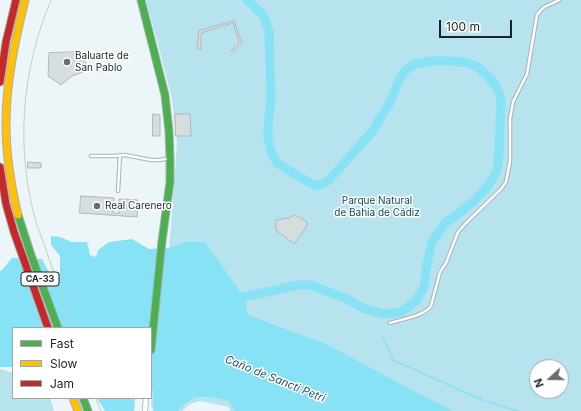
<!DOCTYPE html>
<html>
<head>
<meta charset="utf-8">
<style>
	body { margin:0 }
	#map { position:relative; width:581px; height:411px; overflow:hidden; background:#ecf6f8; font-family:Inter,sans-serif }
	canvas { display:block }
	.legend { position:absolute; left:12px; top:327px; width:140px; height:72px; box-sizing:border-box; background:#fff; border:1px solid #a5a7a7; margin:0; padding:5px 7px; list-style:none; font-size:12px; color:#1d2324 }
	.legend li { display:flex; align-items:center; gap:8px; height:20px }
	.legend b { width:20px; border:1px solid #a5a7a7 }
	.north { position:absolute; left:529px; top:359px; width:40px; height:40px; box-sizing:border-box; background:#fff; border:1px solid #a5a7a7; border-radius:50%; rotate:249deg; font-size:11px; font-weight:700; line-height:16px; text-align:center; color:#1d2324 }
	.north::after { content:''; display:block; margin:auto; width:14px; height:18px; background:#656d6e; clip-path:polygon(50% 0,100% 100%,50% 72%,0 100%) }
	.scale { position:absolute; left:439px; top:20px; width:73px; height:18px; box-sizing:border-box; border:2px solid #1d2324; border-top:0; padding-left:5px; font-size:12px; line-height:14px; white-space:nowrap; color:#1d2324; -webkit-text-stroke:3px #fff; paint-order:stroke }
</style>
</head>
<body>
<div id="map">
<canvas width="581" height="411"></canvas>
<ul class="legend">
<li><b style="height:5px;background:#4caf50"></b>Fast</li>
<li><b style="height:5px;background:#ffc107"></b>Slow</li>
<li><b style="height:5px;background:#c62828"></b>Jam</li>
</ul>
<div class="north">N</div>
<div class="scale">100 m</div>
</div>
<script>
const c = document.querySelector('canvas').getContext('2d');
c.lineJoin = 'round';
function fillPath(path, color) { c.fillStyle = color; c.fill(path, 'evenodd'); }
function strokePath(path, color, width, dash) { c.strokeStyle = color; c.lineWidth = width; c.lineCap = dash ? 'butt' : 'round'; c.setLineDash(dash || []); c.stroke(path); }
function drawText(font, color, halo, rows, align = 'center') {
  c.font = font + ' Inter,sans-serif'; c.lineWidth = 3; c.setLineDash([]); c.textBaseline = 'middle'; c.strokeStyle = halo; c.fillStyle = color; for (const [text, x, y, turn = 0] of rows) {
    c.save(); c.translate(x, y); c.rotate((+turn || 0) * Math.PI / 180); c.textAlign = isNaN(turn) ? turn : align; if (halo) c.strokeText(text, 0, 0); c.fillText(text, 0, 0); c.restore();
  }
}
const green = new Path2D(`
	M146,0h435v411h-351l-1,-4 -29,-6 -10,3 -8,7h-29l-2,-7 1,-9 18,-157 7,-95 -5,-44 -12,-47zM537,367h24v24h-24z
	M0,369l13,4v25h37l4,13h-54z`);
const water = new Path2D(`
	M51,236l9,1 12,5h15l3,13 6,2 2,-7 11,-8 23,-3 17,10 19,-1 18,-6h19l39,55 4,18 80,30 97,52 28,14h-218l-6,-10 -16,-4h-18l-15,10 -2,4h-24l-1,-6 1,-14h-3v-63h-138v39h-13v-96l2,-1 10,-12 30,1 9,17 9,-4v-16l-9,-11z
	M97,398h38l-1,13h-29z`);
const stream = new Path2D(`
	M383,337l10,23 89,40 35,11`);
const river = new Path2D(`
	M244,297l54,-12h12l35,13 20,11 19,5 17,-2 15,-11 8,-14 3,-23 5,-22 13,-19 17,-12 13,-11 13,-14 9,-15 2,-18 2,-54 -5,-13 -10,-12 -10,-8 -12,-4 -16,-1h-17l-18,4 -8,6 -6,9 -10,24 -17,28 -43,48 -6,4 -7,2 -8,-4 -31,-19 -6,-12 -3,-12v-13l3,-26 -2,-69 -6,-16 -16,-15`);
const building = new Path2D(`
	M234,21l8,22 -9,9 -2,-1 8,-9 -6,-19 -32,10v16h-4l2,-18z
	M82,52l6,18 -16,6 -11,9 -13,-9 1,-23z
	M153,114l7,1v21h-7z
	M175,114h15l1,22h-15z
	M28,162l13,1v5h-13z
	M81,196l33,2 -1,15h6v-14l19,1 -1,17 -57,-4z
	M295,215l12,7v4l-13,18 -18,-14v-10l13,-2z`);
const lane = new Path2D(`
	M91,156h24l10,-1 26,5h9l10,-2
	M118,191l2,-36
	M390,323c13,-4 34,-7 41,-17l9,-34 6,-9 12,-31 8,-9 35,-34 5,-7 4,-21v-42l3,-17 14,-28 10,-59c7,-11 12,-9 22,-15`);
const street = new Path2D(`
	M145,411l1,-13`);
const fast = new Path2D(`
	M141,0l24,95 4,36 1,27v24l-8,59 -11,109
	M18,215l13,40 27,73
	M83,398l5,13`);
const slow = new Path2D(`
	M18,215c-7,-29 -12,-60 -12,-91 0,-42 9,-83 19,-124
	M73,398l5,13`);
const jam = new Path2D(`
	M0,82l6,-40 10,-42
	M0,167l6,37 8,28 34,96`);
const tram = new Path2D(`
	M51,0c-30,71 -36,151 -14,225l37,103
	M96,398l5,13`);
const markers = [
	[67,62,4,"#656d6e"],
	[97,206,4,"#656d6e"]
];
const shields = [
	[40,279,38]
];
const shieldNames = [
	["CA-33",40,279]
];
const poiNames = [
	["Baluarte de",75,56],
	["San Pablo",75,68],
	["Real Carenero",105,206]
];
const parkNames = [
	["Parque Natural",377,201],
	["de Bahía de Cádiz",377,213]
];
const waterNames = [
	["Caño de Sancti Petri",275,379,22]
];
fillPath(green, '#b6e3ee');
fillPath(water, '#87e2f6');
strokePath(stream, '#87e2f6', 1.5);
strokePath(river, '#87e2f6', 9);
fillPath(building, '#d5ddde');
strokePath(building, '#b0b7b9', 1);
strokePath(lane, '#aab1b3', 4.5);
strokePath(street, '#aab1b3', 6);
strokePath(fast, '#aab1b3', 9);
strokePath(slow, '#aab1b3', 9);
strokePath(jam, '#aab1b3', 9);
strokePath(lane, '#fcfefe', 2.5);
strokePath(street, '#fcfefe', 4.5);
strokePath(fast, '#4caf50', 7);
strokePath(slow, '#ffc107', 7);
strokePath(jam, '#c62828', 7);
strokePath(tram, '#c7caca', 1);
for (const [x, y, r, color] of markers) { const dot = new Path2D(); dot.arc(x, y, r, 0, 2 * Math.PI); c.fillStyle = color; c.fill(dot); strokePath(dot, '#fff', 1.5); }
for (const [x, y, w] of shields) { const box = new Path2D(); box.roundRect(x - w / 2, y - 7, w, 14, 3); c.fillStyle = '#fff'; c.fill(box); strokePath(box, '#1d2324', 1); }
drawText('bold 9px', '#1d2324', null, shieldNames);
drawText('10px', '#1d2324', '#fff', poiNames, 'left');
drawText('10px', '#104954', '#fff', parkNames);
drawText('italic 11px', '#215661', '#fff', waterNames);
</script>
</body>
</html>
